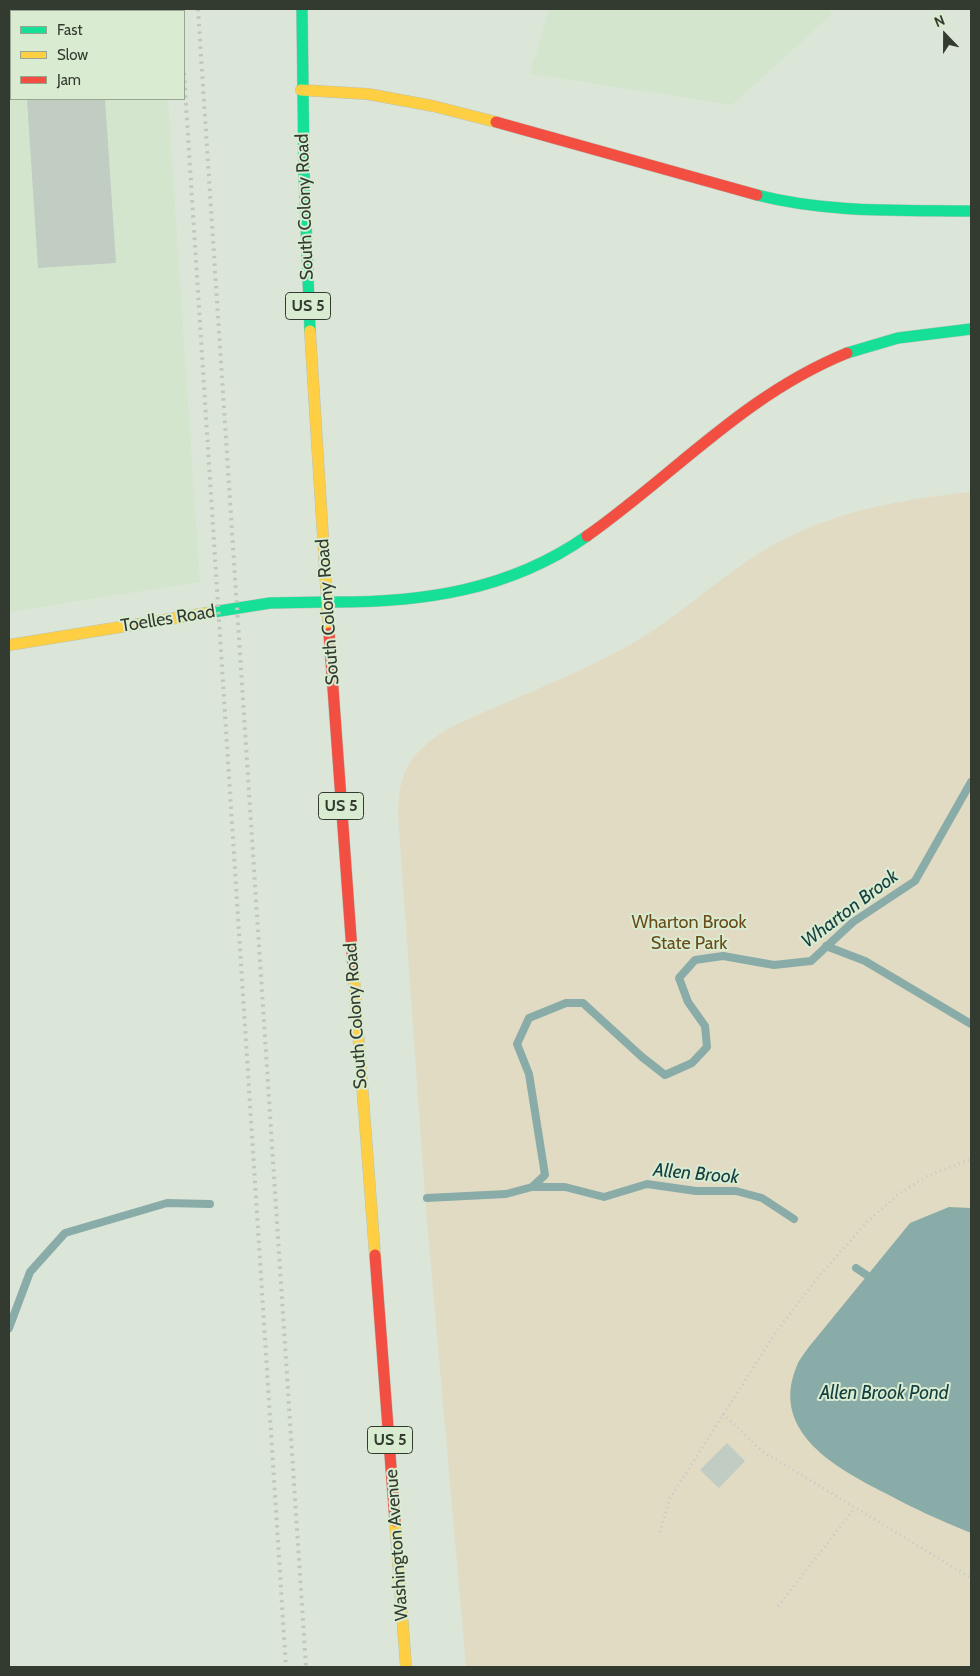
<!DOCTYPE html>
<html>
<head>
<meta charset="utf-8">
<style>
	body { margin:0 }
	#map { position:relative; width:980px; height:1676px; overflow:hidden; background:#dce6d8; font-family:Cabin,sans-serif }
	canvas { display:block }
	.frame { position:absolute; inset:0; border:10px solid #333a30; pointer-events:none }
	.legend { position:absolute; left:10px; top:10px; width:175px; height:90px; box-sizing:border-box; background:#d9ecd2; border:1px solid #97a591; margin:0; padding:6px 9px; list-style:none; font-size:15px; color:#333a30 }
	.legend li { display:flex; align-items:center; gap:10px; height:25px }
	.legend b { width:25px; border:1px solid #97a591 }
	.north { position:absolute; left:920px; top:10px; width:50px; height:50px; -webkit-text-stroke:4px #d9ecd2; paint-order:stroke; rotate:338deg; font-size:14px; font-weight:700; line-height:20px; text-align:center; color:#333a30 }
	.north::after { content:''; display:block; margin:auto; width:18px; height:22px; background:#333a30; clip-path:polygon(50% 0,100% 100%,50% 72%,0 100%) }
</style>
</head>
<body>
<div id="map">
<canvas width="980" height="1676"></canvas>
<div class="frame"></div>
<ul class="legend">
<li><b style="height:6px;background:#16e098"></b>Fast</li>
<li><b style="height:6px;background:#ffcf43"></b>Slow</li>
<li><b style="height:6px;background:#f24e42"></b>Jam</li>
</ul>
<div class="north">N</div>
</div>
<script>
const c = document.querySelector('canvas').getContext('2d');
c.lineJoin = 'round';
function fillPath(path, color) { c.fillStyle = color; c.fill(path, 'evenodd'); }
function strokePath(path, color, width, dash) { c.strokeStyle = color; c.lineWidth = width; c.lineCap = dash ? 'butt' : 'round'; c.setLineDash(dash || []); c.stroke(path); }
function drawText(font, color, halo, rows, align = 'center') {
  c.font = font + ' Cabin,sans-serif'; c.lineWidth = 4; c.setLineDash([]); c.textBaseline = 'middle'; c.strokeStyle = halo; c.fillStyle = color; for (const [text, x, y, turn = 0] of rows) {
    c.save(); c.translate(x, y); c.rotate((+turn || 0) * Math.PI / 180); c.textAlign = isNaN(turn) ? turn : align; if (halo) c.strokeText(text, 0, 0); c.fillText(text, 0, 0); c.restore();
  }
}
const built = new Path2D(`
	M9,9h153l1,2h-152v88h157l32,483 -191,30z
	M549,9h281l1,6 -99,90 -202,-31z`);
const green = new Path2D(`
	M971,492v1175h-505l-41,-469 -27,-385c1,-42 12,-59 46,-82 62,-31 128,-53 189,-88 38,-22 71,-52 107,-77 72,-51 145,-65 231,-74z`);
const water = new Path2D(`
	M949,1207l22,1v325c-30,-12 -58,-25 -86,-40 -47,-24 -115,-60 -89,-125 2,-7 8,-14 12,-20l102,-125z`);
const stream = new Path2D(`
	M826,946l39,15 106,63
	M532,1187h33l39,10 43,-13 49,7h40l26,7 32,21
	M427,1198l79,-4 26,-7 13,-12 -16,-101 -12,-30 12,-26 37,-15h17l59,54 23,18 27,-12 15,-16 -2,-21 -17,-24 -9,-24 16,-18 28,-4 51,9 37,-4 42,-39 62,-41 56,-99
	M856,1268l18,12
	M9,1328l21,-56 35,-39 102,-30 43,1`);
const building = new Path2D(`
	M21,9h78l1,2h-79z
	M27,99h78l11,164 -78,5z
	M727,1443l18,18 -26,27 -19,-18z`);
const path = new Path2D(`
	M723,1414l39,37 209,127
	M660,1532l10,-34 106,-166 43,-56 49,-55 31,-27 28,-18 44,-17
	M778,1606l77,-98`);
const fast = new Path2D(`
	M302,9l2,163 6,159
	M757,195c70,18 142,15 214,16
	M847,353l51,-15 73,-9
	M327,602c93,1 182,-11 260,-66
	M207,613l63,-10 57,-1`);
const slow = new Path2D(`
	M301,90l67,4 65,12 63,16
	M310,331l19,302
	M9,645l198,-32
	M353,965l22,290
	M395,1521l11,146`);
const jam = new Path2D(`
	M496,122l261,73
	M587,536c88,-62 157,-141 260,-183
	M329,633l24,332
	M375,1255l20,266`);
const rail = new Path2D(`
	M179,9l1,2
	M198,9l108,1658
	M184,73l102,1594`);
const shields = [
	[308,306,45],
	[341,806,45],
	[390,1440,45]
];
const shieldNames = [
	["US 5",308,306],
	["US 5",341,806],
	["US 5",390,1440]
];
const streetNames = [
	["South Colony Road",305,207,-92],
	["South Colony Road",328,612,-94],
	["Toelles Road",168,619,-9],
	["South Colony Road",356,1016,-94],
	["Washington Avenue",397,1545,-94]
];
const parkNames = [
	["Wharton Brook",689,923],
	["State Park",689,944]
];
const waterNames = [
	["Wharton Brook",850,909,-37],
	["Allen Brook",696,1174,5],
	["Allen Brook Pond",884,1393]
];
fillPath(built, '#d4e5ce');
fillPath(green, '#e2dbc4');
fillPath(water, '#8aaca8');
strokePath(stream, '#8aaca8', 8);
fillPath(building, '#c1ccc3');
strokePath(fast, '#bac2b7', 12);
strokePath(slow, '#bac2b7', 12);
strokePath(jam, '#bac2b7', 12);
strokePath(path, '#c5c8c4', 3, [1, 4]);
strokePath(fast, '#16e098', 11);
strokePath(slow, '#ffcf43', 11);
strokePath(jam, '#f24e42', 11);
strokePath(rail, '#c2c5c2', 4, [2.5, 5]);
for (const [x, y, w] of shields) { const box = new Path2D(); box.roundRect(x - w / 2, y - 13.5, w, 27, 4); c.fillStyle = '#d9ecd2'; c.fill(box); strokePath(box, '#333a30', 1); }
drawText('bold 16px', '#333a30', null, shieldNames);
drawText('18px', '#333a30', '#d9ecd2', streetNames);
drawText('18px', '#6a4c19', '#d9ecd2', parkNames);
drawText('italic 19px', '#143f40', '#d9ecd2', waterNames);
</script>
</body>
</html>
